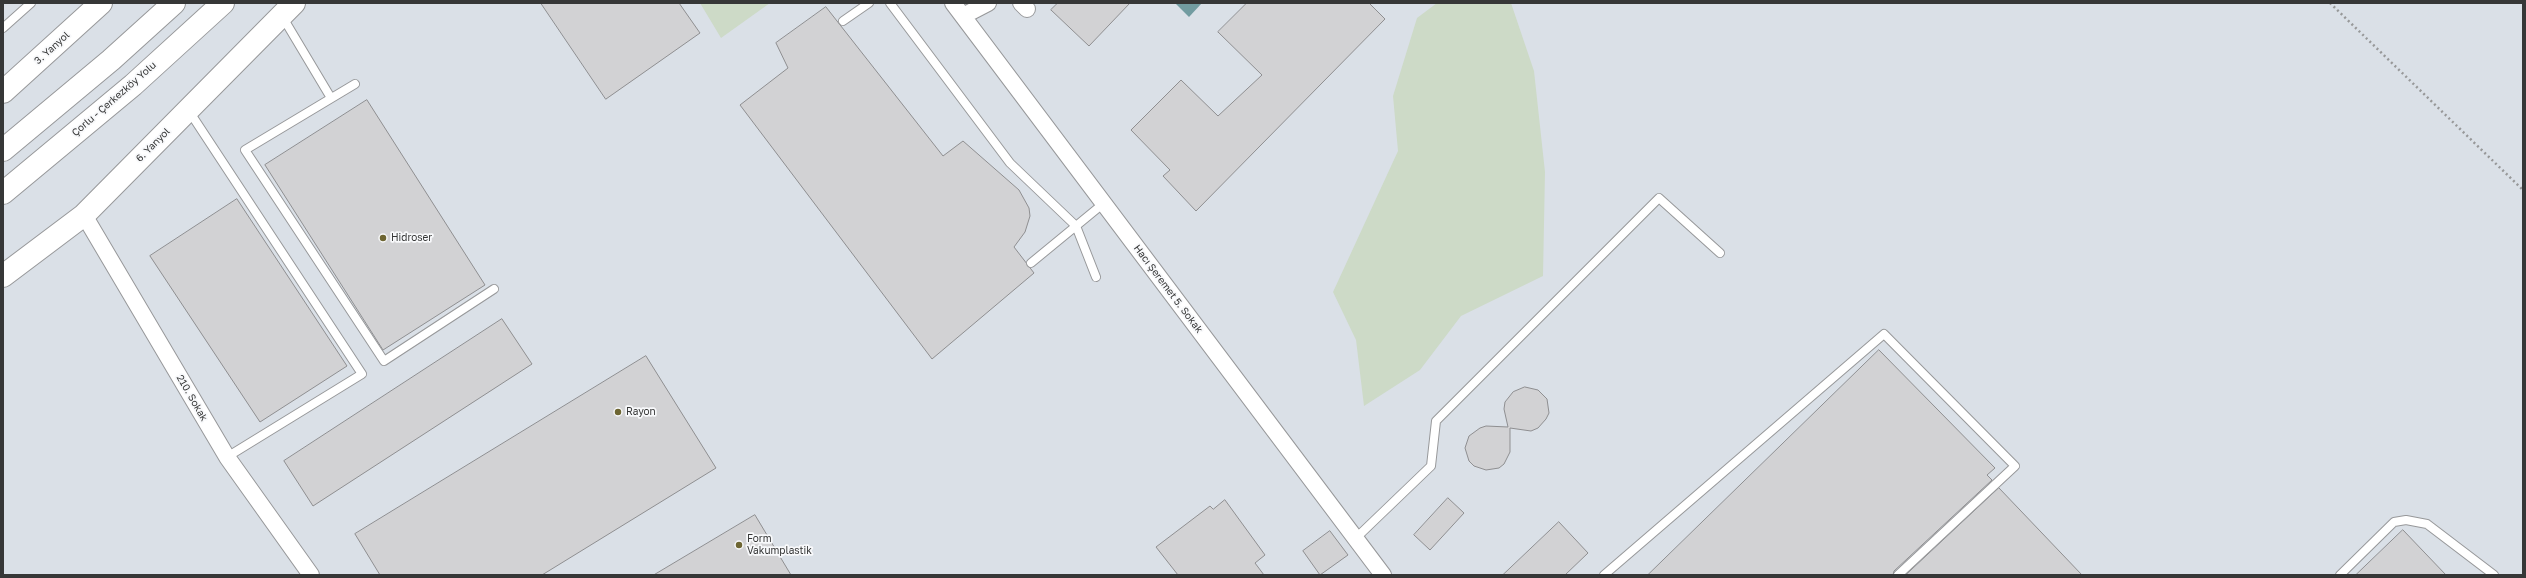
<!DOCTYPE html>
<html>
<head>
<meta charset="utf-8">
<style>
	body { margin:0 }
	#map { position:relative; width:2526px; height:578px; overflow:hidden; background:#ebecee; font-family:"Golos Text",sans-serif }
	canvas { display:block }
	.frame { position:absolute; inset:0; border:4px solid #363737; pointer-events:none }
</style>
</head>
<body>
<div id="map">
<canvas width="2526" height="578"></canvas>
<div class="frame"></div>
</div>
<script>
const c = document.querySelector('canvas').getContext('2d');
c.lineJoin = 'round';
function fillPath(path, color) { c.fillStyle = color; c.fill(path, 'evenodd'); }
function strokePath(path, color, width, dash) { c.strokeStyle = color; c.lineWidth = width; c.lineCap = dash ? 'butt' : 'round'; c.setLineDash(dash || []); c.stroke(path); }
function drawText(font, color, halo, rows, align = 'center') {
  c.font = font + ' "Golos Text",sans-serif'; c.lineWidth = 3.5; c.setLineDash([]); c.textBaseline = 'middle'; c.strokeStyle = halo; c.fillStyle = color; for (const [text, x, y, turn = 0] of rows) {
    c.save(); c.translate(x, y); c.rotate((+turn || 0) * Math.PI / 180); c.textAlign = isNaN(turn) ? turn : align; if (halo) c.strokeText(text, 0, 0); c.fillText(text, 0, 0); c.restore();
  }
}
const built = new Path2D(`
	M3,3h2520v572h-2520z`);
const green = new Path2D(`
	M700,3h70l-49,35z
	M1437,3h74l23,68 11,101 -2,104 -82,40 -41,54 -56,36 -8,-66 -23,-48 65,-141 -5,-55 24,-78z`);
const water = new Path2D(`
	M1175,3h27l-13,14z`);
const building = new Path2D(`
	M541,3h138l21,30 -94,66z
	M1058,3h72l-41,43 -38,-36z
	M1247,3h122l16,16 -189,192 -33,-35 7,-6 -39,-40 50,-50 37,36 44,-41 -44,-43z
	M826,7l117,149 20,-15 56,49 10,18 1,8 -5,16 -11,15 20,26 -102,86 -192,-254 48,-37 -12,-25z
	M367,100l118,185 -102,65 -118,-185z
	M237,199l110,167 -87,56 -110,-166z
	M502,319l30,45 -219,142 -29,-45z
	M1879,350l116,118 -8,7 5,5 -98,91 -1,4h-245z
	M646,356l70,112 -174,107h-162l-25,-41z
	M1525,387l13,3 9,9 2,14 -3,6 -8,9 -7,3 -21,-3v24l-6,12 -5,4 -13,2 -12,-4 -5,-5 -4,-13 4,-12 11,-8 6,-2 22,1 -4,-18 1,-7 8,-10z
	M1999,488l83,87h-176z
	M1448,498l16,15 -34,37 -16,-15z
	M1225,500l40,55 -10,8 9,12h-86l-22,-28 54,-41 3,3z
	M755,515l36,60h-137z
	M1559,522l29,31 -23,22h-62z
	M2403,530l43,45h-90z
	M1330,531l18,24 -28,20 -17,-24z`);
const path = new Path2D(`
	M2330,3l193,187`);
const lane = new Path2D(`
	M890,3l120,160 66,63 20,51
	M282,16l49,82
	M843,21l26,-18
	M3,28l28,-25
	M355,84l-110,66 139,211 110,-72
	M189,111l173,263 -135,83
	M1031,263l73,-60
	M1356,538l75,-72 5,-45 223,-223 61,55
	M1604,575l280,-241 131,132 -117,109
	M2340,575l54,-53 12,-2 21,4 67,51`);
const street = new Path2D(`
	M953,3l430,572
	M1021,3l6,6
	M963,16l25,-13
	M84,215l143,242 84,118`);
const secondary = new Path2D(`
	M3,92l98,-89
	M3,276l81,-61 210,-212`);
const primary = new Path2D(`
	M3,150l108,-90 63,-57
	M3,193l130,-108 90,-82`);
const markers = [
	[383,238,4,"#6d6532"],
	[618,412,4,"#6d6532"],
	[739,545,4,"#6d6532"]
];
const streetNames = [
	["3. Yanyol",52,48,-42],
	["Çorlu - Çerkezköy Yolu",114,99,-41],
	["6. Yanyol",153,145,-45],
	["Hacı Şeremet 5. Sokak",1168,289,53],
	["210. Sokak",192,398,60]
];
const poiNames = [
	["Hidroser",391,238],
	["Rayon",626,412],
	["Form",747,539],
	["Vakumplastik",747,551]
];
fillPath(built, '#dae0e7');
fillPath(green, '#cddac7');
fillPath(water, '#729ca1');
fillPath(building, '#d2d2d4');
strokePath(building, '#8f8f91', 1);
strokePath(lane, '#97989a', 10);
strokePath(street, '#97989a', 18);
strokePath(secondary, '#97989a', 24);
strokePath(primary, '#97989a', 24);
strokePath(path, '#979899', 2.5, [2, 3]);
strokePath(lane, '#fff', 8);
strokePath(street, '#fff', 16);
strokePath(secondary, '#fff', 22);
strokePath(primary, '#fff', 22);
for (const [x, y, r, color] of markers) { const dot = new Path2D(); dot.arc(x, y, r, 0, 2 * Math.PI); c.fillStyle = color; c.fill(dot); strokePath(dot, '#f8f9fb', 1.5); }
drawText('10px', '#363737', '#f8f9fb', streetNames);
drawText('10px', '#363737', '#f8f9fb', poiNames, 'left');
</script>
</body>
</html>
